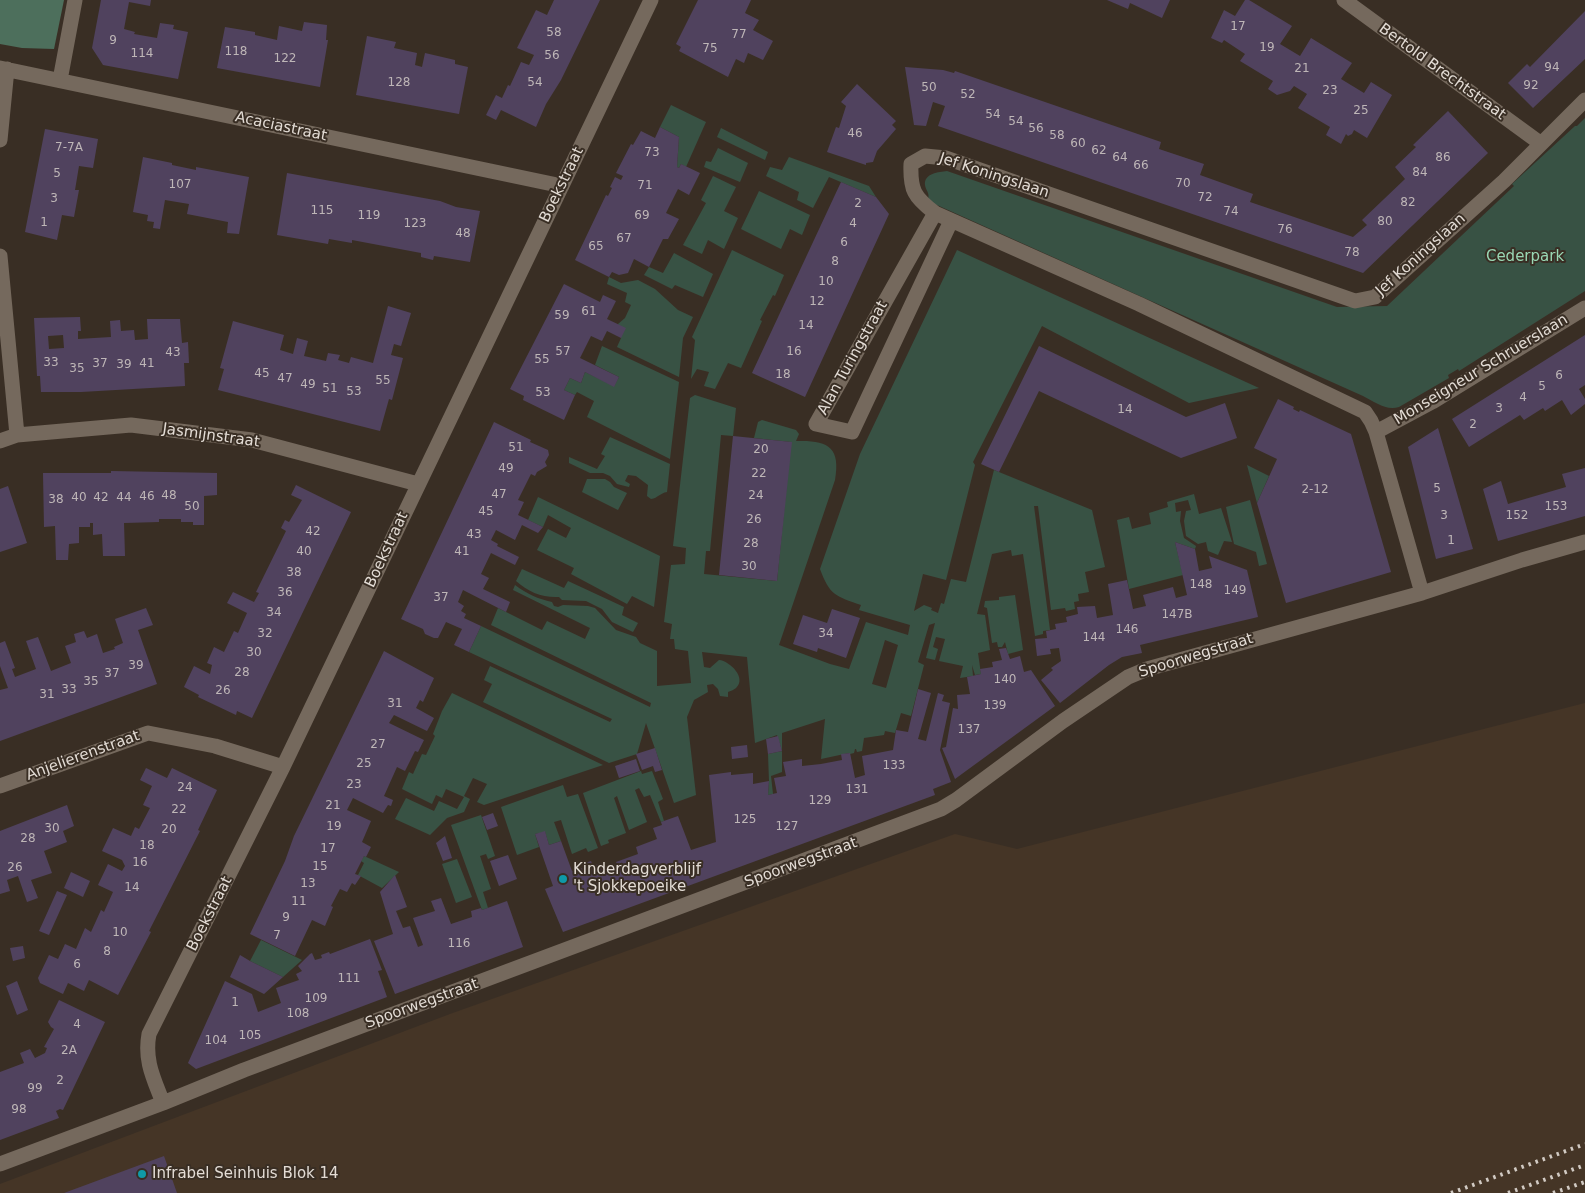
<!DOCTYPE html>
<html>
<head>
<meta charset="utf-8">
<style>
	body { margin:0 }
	canvas { display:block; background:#392e24 }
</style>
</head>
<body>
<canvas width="1585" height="1193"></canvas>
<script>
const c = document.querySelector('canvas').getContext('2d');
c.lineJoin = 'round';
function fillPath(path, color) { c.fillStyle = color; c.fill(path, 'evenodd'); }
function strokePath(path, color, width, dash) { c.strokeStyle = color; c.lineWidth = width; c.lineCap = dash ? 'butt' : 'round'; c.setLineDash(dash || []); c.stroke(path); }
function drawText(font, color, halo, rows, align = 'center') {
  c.font = font + ' "DejaVu Sans",sans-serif'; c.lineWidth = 4; c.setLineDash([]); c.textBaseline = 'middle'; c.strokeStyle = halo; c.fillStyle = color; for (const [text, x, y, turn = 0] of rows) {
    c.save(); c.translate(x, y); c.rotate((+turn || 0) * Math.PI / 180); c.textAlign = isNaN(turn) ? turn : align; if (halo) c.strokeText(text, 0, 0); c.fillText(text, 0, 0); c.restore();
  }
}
const built = new Path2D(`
	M1585,703v490h-1585v-9l450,-170 505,-180 62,15z`);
const green = new Path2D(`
	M671,105l35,17 -20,45 -5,-3 -2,4 -2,-1 2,-30 -19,-10z
	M1585,118v173l-126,80 -1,-2 -10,6 1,3 -50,29c-13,4 -24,-5 -36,-11l-435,-195c2,-10 -2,-9 -3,-16 -1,-12 14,-13 22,-14l390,136 50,-1 127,-120 -2,-2 63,-58h2z
	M721,128l47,24 -3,8 -48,-23z
	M718,148l30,15 -8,19 -36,-15 2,-6 5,1z
	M789,157l80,29 7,11 -47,-20 -16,31 -16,-8 2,-8 -33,-16 4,-9 12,3z
	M713,176l23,11 -12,24 14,7 -14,31 -16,-9 -6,14 -19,-9 23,-42 -5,-3z
	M759,191l51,24 -8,20 -12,-6 -9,20 -40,-20z
	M732,250l52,25 -9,21 -2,-1 -13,25 2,1 -21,47 -13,-5 -13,26 -11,-3 5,-14 -12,-3 -6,10 4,-39 -3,-3z
	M957,250l302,138 -70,15 -147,-77 -69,136 2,3 -29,115 -23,-6 -9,37 10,-6 8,3 -1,2 7,3 3,-10 3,1 7,-25 15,3 28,-112 98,40 13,57 -20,5 4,20 -11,2 1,7 -5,1 1,7 -9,2 -1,-3 -14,2 -13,-104h-4l16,124 -7,1v3l-8,2 -12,-82 -11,2 -1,-6 -19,4 -15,60 8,1 5,35 -12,3 3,21 -6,1 -3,-10 1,11 -13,2 3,-12 -24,-5 6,-22 -9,-2 -3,10 5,2 -3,11 -9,-2 9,-35 -6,2 -11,37 6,3 -13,51 -10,-3 -6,20 -10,-2 -1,4 -20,3 -2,13 -5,1 -1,-3h-1l-1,4 -4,1 -1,-1 -28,6 4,-40 -43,14v39l-11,4 2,18 -5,1 1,-14 -1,-27 14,-3 -5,-16 -22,8 -8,-86 -45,-5 2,15 6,1 9,-8c11,1 28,18 17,28 -2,2 -6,3 -8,4v5l-8,-1 -2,-7 -5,-5 -6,1 1,7 -14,8 -7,17 9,78 -22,8 -28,-80 -9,31 -28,9 -126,-61 9,-18 -8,-4 6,-14 120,56 2,-3 -143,-67 12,-26 169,81 1,-4 -160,-78 7,-17 44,22 5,-9 38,18 5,-11 -77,-38 2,-5c12,9 23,14 37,17l2,4 4,1 5,-2 25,1 7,2 21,22 20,7 4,6 17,8v35l34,-3 -3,-32 -13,-2 -1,-10h-4l2,-15 -8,-2 7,-57 14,-1 1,-16 -13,-2 17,-148 5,-3 41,13 -3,28 -12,-1 -11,116h-4l-2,23 73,7 14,-139 -37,-4 4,-16 4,-2 34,10 3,4 -3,7c31,-1 45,5 39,39l-56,165 51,19 19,5 17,-47 42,13 2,-10 -51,-15 2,-5c-25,-9 -31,-9 -41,-36l40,-115zM885,640l13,5 -12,43 -14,-4z
	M674,253l39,21 -10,23 -28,-12 -3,4 -28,-14 5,-8 14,6z
	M609,277l12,6 17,-3 17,9 23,21 15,7 -10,21 -4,39 -62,-30 4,-9 -3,-14 7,-6 6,-13 -6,-3 2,-9 -20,-9z
	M602,346l77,36 -9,77 -83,-42 7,-16 -17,-9 -2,3 -11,-5 6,-12 11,5 4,-11 29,14 5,-9 -24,-12z
	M610,437l60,27 -3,28c-7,1 -9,6 -16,7l-4,-3 1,-11 -12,-9 -8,-1 -3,6 5,3 -1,3 -12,-3 -7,-8 -7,-3h-13l-21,-10v-6l28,12 8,-13 -4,-2z
	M1247,465l22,11 -12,27z
	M587,479h18l5,3 4,5 13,6 -9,17 -36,-18z
	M1194,494l5,20 22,-6 11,34 -8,-1 -6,14 -10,-4 -2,-9 -8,2 -12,-8 -2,-15 2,-10 5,-1 -3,-10 -13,3 1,9 5,-1 -1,10 4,17 12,8 -1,3 -20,-7 8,33 -54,14 -12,-69 12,-3 3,12 19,-5 -2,-11 19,-6 -1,-5z
	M538,497l122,59 -6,51 -22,-11 -5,8 -56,-30 3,-6 -37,-18 11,-21 18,9 5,-10 -23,-13 -5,12 -15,-7z
	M1250,500l17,64 -8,2 -3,-14 -22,-8 -8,-37z
	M522,569l42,19 4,-7 56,26 -2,8 16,8 -5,9 -21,-10 -10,-13 -16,-8 -24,-1 -3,-3c-16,1 -31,-5 -43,-16z
	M1015,595l8,55 -15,4 -3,-12 -3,5h-4l-1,-5 -5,1 -5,-35 -3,-1 1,-6 14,-1v-3z
	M452,693l151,72 -119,40 -7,-3 10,-18 -14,-6 -9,18 6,3 -6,13 -17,6 -17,17 -35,-16 11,-21 28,13 5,-10 18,8 7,-12 -18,-8 -4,9 -6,-3 -4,9 -30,-15 7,-17 4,2 9,-20 4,1 9,-19 -2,-2 9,-23z
	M641,771l1,3 10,-3 11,28 -5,3 6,19 -3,1 -11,-27 -6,2 -5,-9 -4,2 12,32 -18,8 -12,-34 -3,2 12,35 -18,7 1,3 -8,3 -18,-53z
	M563,785l4,12 11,-3 20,54 -10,4 -2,-4 -14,6 -11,-34 -7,2 7,19 -12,4 -4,-13 -10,2 4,13 -22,8 -16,-48z
	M481,815l14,41 -7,3 -2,-5 -6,2 11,33 -8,3 5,16 -6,2 -31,-85z
	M364,856l35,16 -17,16 -24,-13 6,-12 -3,-2z
	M457,859l15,38 -16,6 -14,-39z
	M261,940l41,20 -19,17 -33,-16z`);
const forest = new Path2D(`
	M0,0h64l-10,49 -32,-1 -22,-4z`);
const building = new Path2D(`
	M101,0h50l-1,6 -21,-4 -5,27 11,3 -1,2 23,4 3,-15 14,2 -1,4 15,3 -10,47 -75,-14 -11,-17z
	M554,0h46l-39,80 -15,24 -10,23 -35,-17 -5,10 -10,-5 10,-20 6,3 6,-13 2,1 11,-24 8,3 5,-10 -17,-7 19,-38 11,5z
	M698,0h53l-6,13 14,7 -6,10 20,11 -10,19 -15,-7 -4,10 -8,-4 -8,18 -49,-26 2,-4 -5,-3z
	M1107,0h63l-8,18 -32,-15 -2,6z
	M1245,0h4l43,26 -12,18 20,12 11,-18 41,25 -11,16 23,14 7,-11 21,13 -25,43 -13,-8 -2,4 -4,2 -2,-2 -5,10 -15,-9 4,-8 -32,-19 9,-14 -13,-8 -4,5 -13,4 -9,-6 5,-8 -33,-20 5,-7 -21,-14 -2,3 -11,-5 13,-28 11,6z
	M1585,11v48l-52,49 -25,-25 19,-19 3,3z
	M304,22l23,3 -1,15h2l-8,47 -103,-19 8,-41 30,5v3l22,5 2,-14 23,5z
	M367,36l29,6 -2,6 23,5 -2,12 7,2 3,-14 30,7v4l13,3 -9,47 -103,-19z
	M905,67l38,3 11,3 1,-2 206,71 -2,7 45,15 -4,11 53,19 -3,8 103,35 14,-12 -5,-5 43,-41 -10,-12 21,-20 -3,-2 35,-34 40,42 -125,120 -425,-147 7,-20 -12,-4 -7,24 -12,-1z
	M857,84l39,37 -4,4 4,4 -19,22 -4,11 -7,1v2l-39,-13 9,-25 3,1 7,-22 -5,-4z
	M660,127l19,10 -2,30 2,1 2,-4 19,9 -11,22 -11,-6 -12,24 13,6 -11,20h-5l-14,28 -15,-8 -6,14 -9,2 -7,-3 -3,5 -34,-17 31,-65 2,1 4,-8 -2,-1 5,-10 6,3 2,-4 -7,-3 15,-29 2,1 8,-14 14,7z
	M45,129l53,10 -5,29 -14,-2 -4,24h4l-5,27 -12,-2 -5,25 -32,-8z
	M143,157l29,6v2l24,5v-3l53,10 -10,57 -12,-1 1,-11 -41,-8 2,-10 -24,-4 -5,29 -7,-1 1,-6 -7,-1 1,-6 -15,-3z
	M287,173l153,28 16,6 24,4 -10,51 -36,-6 -1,4 -12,-3v-4l-69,-13v3l-23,-4 -1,5 -51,-9z
	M841,182l35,15 13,17 -84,183 -53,-24z
	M564,284l36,18 3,-7 13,6 -9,18 19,9 -5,10 -14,-7 -5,10 -11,-5 -11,22 39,19 -5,10 -29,-15 -4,11 -11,-5 -6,12 11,5 -11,25 -41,-20 1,-4 -14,-7z
	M388,306l23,7 -10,33 -7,-2 -3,11 12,3 -11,42 -3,-1 -9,32 -162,-41 6,-21 -4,-1 13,-47 51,14 -4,15 13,4 4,-16 11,3 -4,15 22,5 2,-8 12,2 -2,5 11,3 2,-6 22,6z
	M80,317l1,14h-3v8l33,-2 -1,-16 10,-1 1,11 13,-1 1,10 13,-1 -1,-20h33l2,24 6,-1 1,21h-5l1,23 -104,6h-40l-1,-16h-3l-3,-58zM63,335l1,13 -15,1 -1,-13z
	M1585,335v50l-6,4 6,10v5l-14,11 -9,-15 -17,11 -2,-3 -19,12 -4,-5 -51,32 -17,-28z
	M1039,346l147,71 39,-14 12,35 -56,20 -142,-67 -40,81 -18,-8z
	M1278,399l16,8 -1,2 6,3 1,-2 51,24 40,138 -105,31 -29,-100 20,-44 -23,-11z
	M494,422l37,18 -1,2 18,8 1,5 -4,7 2,4 -10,6 -2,4 -4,-2 -13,26 6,2 -6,13 25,12 -5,6 -16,-8 -7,15 -19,-10 -5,10 7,4 -1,2 22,11 -4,8 -24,-12 -10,21 8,4 -6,11 27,13 -4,10 -43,-22 -5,12 6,4 -3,5 5,3 -2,4 17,8 -12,26 -15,-7 8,-16 -16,-7 -8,16h-4l-9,-4 -2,-5 -22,-10z
	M1438,428l35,121 -37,10 -28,-112z
	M733,436l59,6 -15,139 -58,-6z
	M1585,468v48l-87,25 -15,-52 18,-8 7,23 58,-17 -4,-13z
	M111,471l106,2v22l-13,1v29h-11v-3h-12v-3h-22v3l-35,1 1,33h-22l-1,-22 -9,1v-12h-3v4h-11v16l-10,1 -1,16h-12l-1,-34 -11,1 -1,-54h68z
	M296,485l55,27 -99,206 -15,-7 -1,4 -38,-18 1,-2 -15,-8 10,-21 16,8 2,-9 -5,-2 7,-16 10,5 10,-21 4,2 9,-20 -20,-10 6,-11 21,10 5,-9 -3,-1 30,-61 -5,-3 4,-8 4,2 13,-22 -11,-5z
	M8,486l19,57 -27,9v-63z
	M1175,542l20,7 4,22 13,-3 -3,-12 38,14 11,47 -118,28 2,8 -20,4 -13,8 -49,38 -19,-23 12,-10 -2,-2 10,-7 -2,-13 -9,1 1,5 -14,2 -2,-17 12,-1 -1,-7 10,-2 -1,-5 12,-2 -1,-5 12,-3 -1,-7 18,-1 2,12 16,-3 -5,-31 19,-4 6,29 13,-3 -3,-11 30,-8 3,11 11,-3z
	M146,608l7,17 -15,5 19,54 -157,57v-51l8,-2 -8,-22v-23l5,-2 10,27 -3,1 3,8 21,-8 -10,-28 12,-4 13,34 20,-8 -6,-17 11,-4 -2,-8 10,-3 3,7 10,-4 6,19 12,-4 -1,-2 9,-4 -8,-24z
	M832,609l28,9 -14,40 -28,-10 -1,4 -24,-8 10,-29 24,8z
	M1006,648l4,11 10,-3 4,16 7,-2 24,36 -100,73 -13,-31 4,-1 7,-39 5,1 -1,-14 13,-1 -3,-17 14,-3 -1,-5 13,-2 -1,-5 10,-2 -3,-11z
	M384,651l50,27 -11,24 -3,-2 -4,8 18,10 -7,13 -33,-16 -5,8 35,17 -6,12 -3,-1 -10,20 -8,-4 -13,29 9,4 -2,6 -3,-1 -5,8 -30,-15 -6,12 24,11 -9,21 9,5 -5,10 -2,-1 -9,18 6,2 -6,9 -3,-2 -5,9 -7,-3 -9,17 2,1 -8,19 -13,-6 -17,36 -45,-22 35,-73 9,-25z
	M918,689l13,4 -13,46 8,2 12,-48 6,2 -2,6 8,2 -10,47 11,32 -18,7 2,6 -372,137 -18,-43 8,-3 -18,-52 10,-3 4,14 12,-4 11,30 11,-3 -1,-4 9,-3 2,5 11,-4 2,5 11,-3 -1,-2 22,-8 -2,-7 21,-8 -4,-11 9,-3 -1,-3 17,-6 13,34 25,-8 -7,-67 22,-3v3l22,-2v11l16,-3 -1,14 9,-2 -3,-15 12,-2 -3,-14 19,-3v7l19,-2 21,-4 -1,-6 9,-1 5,25 10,-3 -3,-19 31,-6 3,-20 12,2z
	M778,736l4,15 -14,3 -2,-15z
	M747,745l1,12 -16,2 -1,-12z
	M655,748l7,22 -7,2 -2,-6 -11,4 -6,-16z
	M636,759l4,12 -21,7 -4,-12z
	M146,768l21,10 5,-10 45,22 -19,40 2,1 -51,100 2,1 -33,63 -29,-15 -5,11 -16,-8 -5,11 -23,-11 -2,-5 11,-23 9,4 7,-15 11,5 9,-21 6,4 10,-22 3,2 9,-20 -15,-7 10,-21 14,7 3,-5 -3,-6 -20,-9 11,-23 18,8 4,-9 4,2 11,-21 -7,-3 9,-19 -12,-6z
	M67,805l7,21 -11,5 4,11 -23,9 8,22 -21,7 7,18 -11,4 -9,-26 -11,4 3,11 -10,3v-63z
	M493,813l5,13 -11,4 -5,-13z
	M445,836l7,22 -9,3 -7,-18z
	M508,855l9,24 -18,7 -9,-25z
	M71,872l19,9 -7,16 -19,-9z
	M395,875l12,32 -11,4 7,17 7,-2 8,21 5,-2 -10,-27 22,-7 -4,-10 10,-3 10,26 21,-7 -1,-6 10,-3 1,2 25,-9 16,46 -128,47 -21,-53 19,-7 -13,-42z
	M57,891l10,4 -18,40 -10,-4z
	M370,939l12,31 -4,1 9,26 -191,72 -8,-6 37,-82 27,13 6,18 23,-9 -5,-15 23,-8 -3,-6 6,-3 -4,-5 12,-12 2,-1 3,7 7,-2 -1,-3 8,-3 1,2z
	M23,946l2,12 -12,3 -3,-13z
	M240,955l10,6 33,16 -19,17 -34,-17z
	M17,981l11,29 -11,5 -11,-29z
	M59,1000l46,22 -42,88 -3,-1 -4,2 3,7 -59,22v-68l24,-9 -4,-10 10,-4 5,9 10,-5 2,-5 -3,-1 10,-18 -3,-2 -3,-5z
	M164,1156l13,37h-113z`);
const street = new Path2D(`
	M1344,0l196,143
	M0,68l562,118
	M60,80l15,-80
	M0,140l7,-71
	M935,213l-119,211 36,8 99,-211
	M0,256l17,179
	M1376,432l56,-30 153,-94
	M0,441l17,-6 114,-10 121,15 166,44
	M1422,593l-46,-161 -5,-11 -6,-9 -226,-108 -204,-91c-21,-16 -25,-23 -24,-49l14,-8 21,2 409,143 20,-4 129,-116 81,-81
	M0,786l148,-53 67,13 68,21
	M163,1103c-9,-24 -19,-42 -14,-69l134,-267 368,-767
	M0,1164l163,-61 81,-33 697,-261 15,-9 107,-79 65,-44 19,-8 275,-76 100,-33 63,-18`);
const rail = new Path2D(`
	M1451,1193l134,-49
	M1508,1193l77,-28
	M1553,1193l32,-11`);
const markers = [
	[563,879,5,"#0f9aa8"],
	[142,1174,5,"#0f9aa8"]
];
const numberNames = [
	["17",1238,27],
	["58",554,33],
	["77",739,35],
	["9",113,41],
	["19",1267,48],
	["75",710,49],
	["118",236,52],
	["114",142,54],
	["56",552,56],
	["122",285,59],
	["94",1552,68],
	["21",1302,69],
	["128",399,83],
	["54",535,83],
	["92",1531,86],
	["50",929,88],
	["23",1330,91],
	["52",968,95],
	["25",1361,111],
	["54",993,115],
	["54",1016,122],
	["56",1036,129],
	["46",855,134],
	["58",1057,136],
	["60",1078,144],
	["7-7A",69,148],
	["62",1099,151],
	["73",652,153],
	["64",1120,158],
	["86",1443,158],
	["66",1141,166],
	["84",1420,173],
	["5",57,174],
	["70",1183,184],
	["107",180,185],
	["71",645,186],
	["72",1205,198],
	["3",54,199],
	["82",1408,203],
	["2",858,204],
	["115",322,211],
	["74",1231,212],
	["119",369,216],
	["69",642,216],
	["80",1385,222],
	["1",44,223],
	["123",415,224],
	["4",853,224],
	["76",1285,230],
	["48",463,234],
	["67",624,239],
	["6",844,243],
	["65",596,247],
	["78",1352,253],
	["8",835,262],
	["10",826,282],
	["12",817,302],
	["61",589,312],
	["59",562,316],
	["14",806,326],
	["57",563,352],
	["16",794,352],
	["43",173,353],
	["55",542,360],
	["33",51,363],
	["37",100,364],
	["41",147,364],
	["39",124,365],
	["35",77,369],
	["45",262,374],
	["18",783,375],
	["6",1559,376],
	["47",285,379],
	["55",383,381],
	["49",308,385],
	["5",1542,387],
	["51",330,389],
	["53",354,392],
	["53",543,393],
	["4",1523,398],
	["3",1499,409],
	["14",1125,410],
	["2",1473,425],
	["51",516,448],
	["20",761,450],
	["49",506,469],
	["22",759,474],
	["5",1437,489],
	["2-12",1315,490],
	["47",499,495],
	["48",169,496],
	["24",756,496],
	["46",147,497],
	["40",79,498],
	["42",101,498],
	["44",124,498],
	["38",56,500],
	["50",192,507],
	["153",1556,507],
	["45",486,512],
	["3",1444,516],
	["152",1517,516],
	["26",754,520],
	["42",313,532],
	["43",474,535],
	["1",1451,541],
	["28",751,544],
	["40",304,552],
	["41",462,552],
	["30",749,567],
	["38",294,573],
	["148",1201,585],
	["149",1235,591],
	["36",285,593],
	["37",441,598],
	["34",274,613],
	["147B",1177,615],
	["146",1127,630],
	["32",265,634],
	["34",826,634],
	["144",1094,638],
	["30",254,653],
	["39",136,666],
	["28",242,673],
	["37",112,674],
	["140",1005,680],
	["35",91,682],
	["33",69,690],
	["26",223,691],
	["31",47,695],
	["31",395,704],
	["139",995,706],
	["137",969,730],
	["27",378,745],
	["25",364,764],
	["133",894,766],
	["23",354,785],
	["24",185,788],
	["131",857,790],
	["129",820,801],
	["21",333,806],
	["22",179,810],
	["125",745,820],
	["19",334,827],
	["127",787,827],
	["30",52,829],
	["20",169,830],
	["28",28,839],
	["18",147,846],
	["17",328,849],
	["16",140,863],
	["15",320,867],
	["26",15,868],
	["13",308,884],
	["14",132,888],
	["11",299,902],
	["9",286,918],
	["10",120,933],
	["7",277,936],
	["116",459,944],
	["8",107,952],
	["6",77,965],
	["111",349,979],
	["109",316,999],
	["1",235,1003],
	["108",298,1014],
	["4",77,1025],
	["105",250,1036],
	["104",216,1041],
	["2A",69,1051],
	["2",60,1081],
	["99",35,1089],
	["98",19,1110]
];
const streetNames = [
	["Bertold Brechtstraat",1442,72,36],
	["Acaciastraat",281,127,12],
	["Jef Koningslaan",994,176,18],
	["Boekstraat",562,185,-64],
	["Jef Koningslaan",1421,255,-42],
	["Alan Turingstraat",853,358,-61],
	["Monseigneur Schruerslaan",1481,370,-31],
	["Jasmijnstraat",211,436,8],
	["Boekstraat",387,550,-65],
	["Spoorwegstraat",1196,656,-17],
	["Anjelierenstraat",83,756,-20],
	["Spoorwegstraat",801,863,-20],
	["Boekstraat",210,914,-63],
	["Spoorwegstraat",422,1004,-20]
];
const parkNames = [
	["Cederpark",1525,257]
];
const poiNames = [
	["Kinderdagverblijf",573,870],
	["'t Sjokkepoeike",573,887],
	["Infrabel Seinhuis Blok 14",152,1174]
];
fillPath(built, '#453526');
fillPath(green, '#385244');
fillPath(forest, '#4d6f5c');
fillPath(building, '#50425e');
strokePath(street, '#75695d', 15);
strokePath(rail, '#d1cac3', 4, [2.5, 5]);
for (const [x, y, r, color] of markers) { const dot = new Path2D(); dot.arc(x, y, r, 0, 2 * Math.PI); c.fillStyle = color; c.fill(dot); strokePath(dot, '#392e24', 2); }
drawText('12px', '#beb6b7', null, numberNames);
drawText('15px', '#e3dcd5', '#392e24', streetNames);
drawText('15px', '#99d7b4', '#392e24', parkNames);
drawText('15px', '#e3dcd5', '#392e24', poiNames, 'left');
</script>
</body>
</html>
